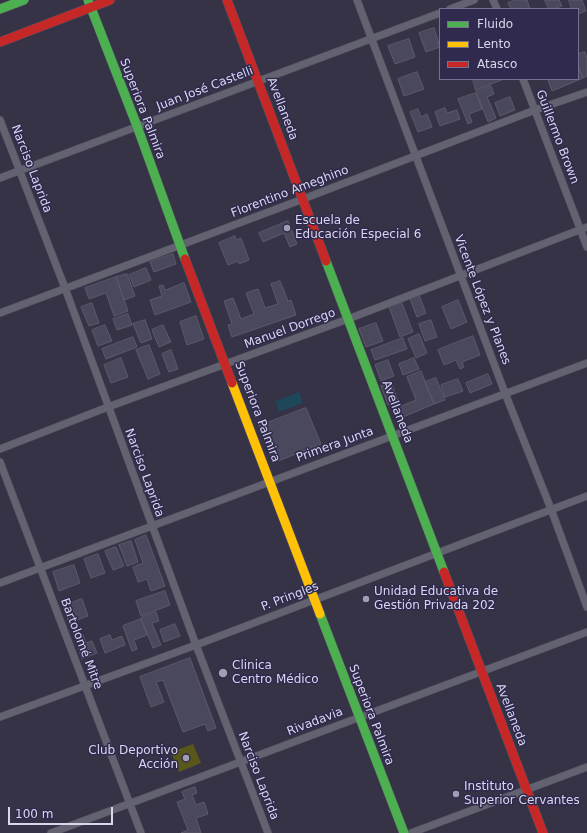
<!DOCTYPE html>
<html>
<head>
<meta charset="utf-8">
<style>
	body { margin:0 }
	#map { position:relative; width:587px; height:833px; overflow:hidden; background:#363346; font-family:"DejaVu Sans",sans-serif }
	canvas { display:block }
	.legend { position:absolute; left:439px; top:8px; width:140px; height:72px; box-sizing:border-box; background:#302b4e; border:1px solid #74708e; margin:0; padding:5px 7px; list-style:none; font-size:12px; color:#d9d7ee }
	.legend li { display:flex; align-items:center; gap:8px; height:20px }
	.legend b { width:20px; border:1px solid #74708e }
	.scale { position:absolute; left:8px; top:807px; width:105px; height:18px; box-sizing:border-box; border:2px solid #d9d7ee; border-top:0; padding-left:5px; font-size:12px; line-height:14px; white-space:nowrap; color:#d9d7ee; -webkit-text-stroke:3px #302b4e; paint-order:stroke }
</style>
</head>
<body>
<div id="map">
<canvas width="587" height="833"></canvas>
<ul class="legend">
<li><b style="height:5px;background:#4caf50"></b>Fluido</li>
<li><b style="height:5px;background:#ffc107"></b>Lento</li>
<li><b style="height:5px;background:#c62828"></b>Atasco</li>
</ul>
<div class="scale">100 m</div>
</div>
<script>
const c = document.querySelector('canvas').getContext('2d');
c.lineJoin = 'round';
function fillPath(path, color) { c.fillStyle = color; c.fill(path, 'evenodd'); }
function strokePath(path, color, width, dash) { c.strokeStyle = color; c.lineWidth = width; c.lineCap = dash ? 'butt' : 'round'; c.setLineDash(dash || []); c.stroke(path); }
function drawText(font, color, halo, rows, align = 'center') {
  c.font = font + ' "DejaVu Sans",sans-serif'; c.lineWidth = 3; c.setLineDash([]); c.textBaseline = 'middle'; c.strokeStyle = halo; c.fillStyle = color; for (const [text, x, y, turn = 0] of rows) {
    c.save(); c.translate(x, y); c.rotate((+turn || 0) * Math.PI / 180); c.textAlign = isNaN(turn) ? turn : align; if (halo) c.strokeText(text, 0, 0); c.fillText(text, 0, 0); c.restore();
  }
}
const green = new Path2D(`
	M193,744l8,19 -22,9 -8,-20z`);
const water = new Path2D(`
	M299,392l4,11 -24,9 -4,-11z`);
const building = new Path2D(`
	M515,0h12l3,9h-19l-3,-6z
	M545,0h14l3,6 -9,3h-4z
	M569,0h13l4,11 -8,3v-5h-6z
	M434,28l6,19 -14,5 -7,-19z
	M409,39l6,18 -20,7 -7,-18z
	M585,52l2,6v18l-4,2 -5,-12v-12z
	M578,66l5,12 -31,13 -4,-11 3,-1h27z
	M417,72l7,17 -20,7 -6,-17z
	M473,79h31l-28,11z
	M491,86l3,8 -7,3 9,21 -8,4 -12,-30z
	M476,93l6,16 -13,5 3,8 -4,2 -10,-25z
	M510,97l5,13 -15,6 -5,-13z
	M445,108l2,5 10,-3 3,9 -20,7 -5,-14z
	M418,109l3,8 6,-3 5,13 -14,5 -8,-20z
	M288,221l9,23 -7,3 -6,-14 -21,9 -4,-9z
	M235,236l1,4 5,-2 8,22 -10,4 -1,-3 -10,4 -9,-22z
	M173,254l3,10 -22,8 -4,-10z
	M146,268l5,12 -17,7 -5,-12z
	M127,274l8,22 -11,4 -8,-23z
	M116,277l12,34 -14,5 -8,-23 -17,6 -4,-11z
	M280,281l8,20 3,-1 5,15 -64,22 -4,-12 4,-1 -8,-23 9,-3 8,21 13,-5 -8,-21 12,-4 7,19 13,-4 -7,-20z
	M184,283l7,19 -36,13 -5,-15 12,-4 -3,-10 4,-1 2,5z
	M419,295l7,18 -9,4 -7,-18z
	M458,300l9,22 -16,7 -9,-22z
	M92,303l7,20 -10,3 -8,-19z
	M402,303l11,29 -13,5 -11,-30z
	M128,314l4,11 -15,5 -4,-11z
	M196,316l8,23 -17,6 -7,-23z
	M145,320l7,19 -11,4 -8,-19z
	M431,320l6,17 -12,4 -6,-17z
	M376,323l7,18 -17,6 -7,-18z
	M105,325l7,16 -14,5 -6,-16z
	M163,325l8,17 -12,5 -7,-17z
	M419,334l8,19 -11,5 -8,-19z
	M473,336l7,19 -18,7 2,5 -4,2 -4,-9 -12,5 -6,-15z
	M133,337l4,10 -31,12 -4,-10z
	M403,338l4,11 -32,11 -4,-10z
	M149,345l11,29 -12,5 -12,-29z
	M171,350l7,19 -9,3 -7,-18z
	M121,358l7,19 -17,6 -7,-18z
	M414,358l5,11 -16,6 -4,-11z
	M388,360l6,16 -13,5 -6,-16z
	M421,371l13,33 -31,13 -4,-10 17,-7 -9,-23z
	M488,374l4,10 -22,9 -4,-10z
	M436,378l9,22 -11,4 -9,-22z
	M458,379l5,12 -18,6 -4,-12z
	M391,382l7,19 -10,4 -7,-19z
	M306,408l15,36 -48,19 -14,-37z
	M146,535l19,51 -14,5 -4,-12 -9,3 -5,-15 10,-4 -8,-23z
	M131,541l7,21 -11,4 -8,-21z
	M116,547l8,19 -11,4 -8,-19z
	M98,554l7,19 -14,5 -7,-19z
	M74,565l6,18 -21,8 -6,-19z
	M165,591l5,14 -29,11 -5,-15z
	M82,599l6,17 -19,7 -6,-17z
	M156,612l3,9 -7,2 9,22 -8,3 -12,-30z
	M141,619l6,16 -13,5 3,9 -5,2 -9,-25z
	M175,624l5,12 -16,6 -4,-12z
	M83,635l3,8 6,-2 5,12 -15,6 -7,-21z
	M110,635l2,5 10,-4 3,9 -20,8 -5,-14z
	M190,658l26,70 -8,3 -3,-7 -22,8 -20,-52 -7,2 8,20 -13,5 -11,-30z
	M195,787l2,6 -5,2 4,10 8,-3 4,12 -12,4 5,15h-20l7,-3 -11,-28 8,-3 -3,-7z`);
const street = new Path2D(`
	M357,0l148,393 46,116 36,98
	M493,0l4,9
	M450,9l24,-9
	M523,79l64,168
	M0,120l65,168 131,357 72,188
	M0,178l440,-165
	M0,313l303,-114 232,-89 52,-18
	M0,449l108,-42 240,-88 239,-92
	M0,462l141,371
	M0,583l587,-220
	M0,717l196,-72 391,-149
	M51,833l536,-201
	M411,833l176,-66`);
const fast = new Path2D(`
	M88,0l49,126 48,133
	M0,9l24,-9
	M326,261l118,311
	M320,614l84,219`);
const slow = new Path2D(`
	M232,383l88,231`);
const jam = new Path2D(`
	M227,0l99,261
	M0,42l110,-42
	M185,259l47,124
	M444,572l99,261`);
const markers = [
	[287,228,4,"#a09eb3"],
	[366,599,4,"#a09eb3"],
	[223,673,5,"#a09eb3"],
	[186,758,4,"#a09eb3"],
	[456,794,4,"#a09eb3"]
];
const streetNames = [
	["Juan José Castelli",205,89,-21],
	["Superiora Palmira",142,109,69],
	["Avellaneda",282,109,69],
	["Guillermo Brown",557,137,69],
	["Narciso Laprida",31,169,69],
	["Florentino Ameghino",290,192,-21],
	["Vicente López y Planes",482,300,69],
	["Manuel Dorrego",290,329,-20],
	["Superiora Palmira",257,412,69],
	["Avellaneda",397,412,69],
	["Primera Junta",335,445,-20],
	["Narciso Laprida",144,473,70],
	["P. Pringles",290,597,-21],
	["Bartolomé Mitre",81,644,69],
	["Superiora Palmira",371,715,69],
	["Avellaneda",511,715,69],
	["Rivadavia",315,722,-21],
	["Narciso Laprida",258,776,69]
];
const poiNames = [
	["Escuela de",295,221],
	["Educación Especial 6",295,235],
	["Unidad Educativa de",374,592],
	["Gestión Privada 202",374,606],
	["Clinica",232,666],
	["Centro Médico",232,680],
	["Club Deportivo",178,751,"right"],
	["Acción",178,765,"right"],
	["Instituto",464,787],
	["Superior Cervantes",464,801]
];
fillPath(green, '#595719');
fillPath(water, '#1e475a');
fillPath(building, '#4a485c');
strokePath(building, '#5b5969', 1);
strokePath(street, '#535162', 8);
strokePath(fast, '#535162', 10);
strokePath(slow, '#535162', 10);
strokePath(jam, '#535162', 10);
strokePath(street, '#636270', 7);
strokePath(fast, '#4caf50', 9);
strokePath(slow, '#ffc107', 9);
strokePath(jam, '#c62828', 9);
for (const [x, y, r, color] of markers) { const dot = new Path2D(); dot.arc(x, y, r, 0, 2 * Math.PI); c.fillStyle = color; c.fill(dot); strokePath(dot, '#302b4e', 1.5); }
drawText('12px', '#d9d7ee', '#302b4e', streetNames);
drawText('12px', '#d9d7ee', '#302b4e', poiNames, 'left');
</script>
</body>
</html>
